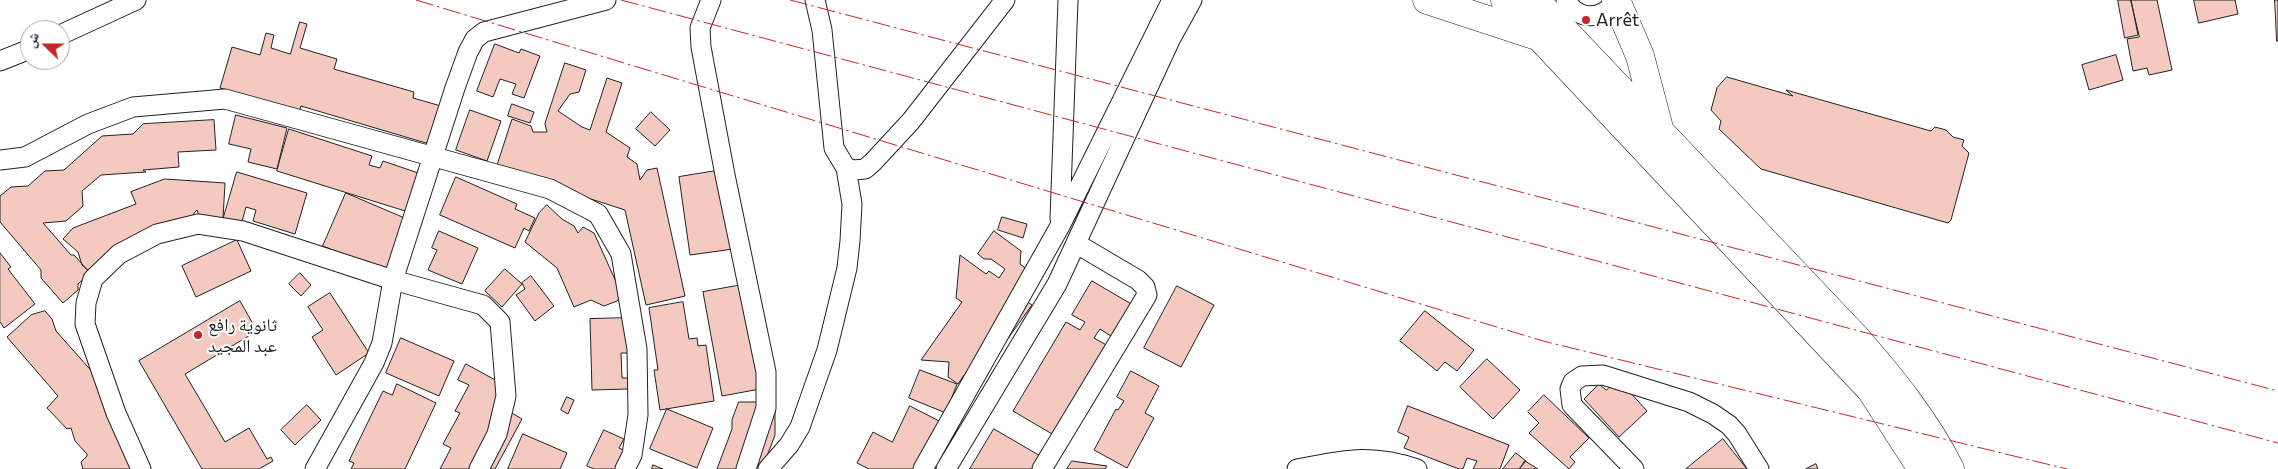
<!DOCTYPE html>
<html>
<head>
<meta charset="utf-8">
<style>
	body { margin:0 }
	#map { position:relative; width:2278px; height:469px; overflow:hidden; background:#fff; font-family:Commissioner,"Noto Naskh Arabic",sans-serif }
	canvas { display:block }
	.north { position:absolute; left:20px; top:20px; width:50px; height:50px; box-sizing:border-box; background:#fff; border:1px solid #a7a7a7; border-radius:50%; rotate:292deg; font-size:14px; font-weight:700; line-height:20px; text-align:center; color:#222 }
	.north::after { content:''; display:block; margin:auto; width:18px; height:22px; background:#c62828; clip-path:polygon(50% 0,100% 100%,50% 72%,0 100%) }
</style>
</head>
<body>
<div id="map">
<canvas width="2278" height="469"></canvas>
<div class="north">ش</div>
</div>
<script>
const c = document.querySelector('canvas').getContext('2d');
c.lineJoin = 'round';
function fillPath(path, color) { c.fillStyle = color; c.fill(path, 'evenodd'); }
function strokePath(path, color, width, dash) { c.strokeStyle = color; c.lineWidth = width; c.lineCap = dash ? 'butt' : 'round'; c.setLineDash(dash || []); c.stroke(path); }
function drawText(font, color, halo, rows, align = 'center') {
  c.font = font + ' Commissioner,"Noto Naskh Arabic",sans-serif'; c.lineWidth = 4; c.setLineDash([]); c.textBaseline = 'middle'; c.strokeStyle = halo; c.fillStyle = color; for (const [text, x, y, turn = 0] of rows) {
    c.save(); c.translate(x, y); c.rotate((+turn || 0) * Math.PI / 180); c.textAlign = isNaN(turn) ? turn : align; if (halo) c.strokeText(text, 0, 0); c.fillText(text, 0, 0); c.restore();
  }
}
const building = new Path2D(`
	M2118,0h13l7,35 -13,3z
	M2131,0h26l15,70 -23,5 -2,-7 -14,3 -6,-32 12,-2z
	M2194,0h41l3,14 -39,9z
	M2275,0h3v41h-1z
	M300,22l7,2 -7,24 37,11 -3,10 80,23 -1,6 35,10 -12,38 -135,-40 -2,6 -79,-24 12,-41 28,8 6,-22 8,2 -3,13 19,6z
	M495,44l24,9 2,-4 19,7 -16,42 -12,-4 4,-10 -16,-5 -7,18 -16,-6z
	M2116,55l7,25 -34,10 -7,-25z
	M565,63l21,7 -7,22 -9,2 -12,17 24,16 8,3 17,-52 15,5 -16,49 24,16 -3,9 10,7 3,16 7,-10 10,-2 28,128 -39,9 -21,-95 -93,-30 -35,-15 15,-46 19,7 2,6h14l-2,-8z
	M1727,77l66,19 -7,-6 145,41 4,-4 11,3 7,7 11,3 -2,6 7,7 -18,67 -3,3 -187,-54 -42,-40 2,-8 -10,-11 6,-22z
	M512,104l22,8 -4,11 -22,-7z
	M470,110l31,11 -14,40 -31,-11z
	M651,112l19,18 -15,16 -19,-17z
	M236,115l51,13 -10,41 -29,-7 3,-13 -22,-5z
	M214,120l2,30 -38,2 1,15 -36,3 3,2 -45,3 -19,16 1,15 -17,15 -23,2 28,32h3l16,18 -12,11v6l-15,13 -22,-25v-8l-41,-48v-26l11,-9 17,-1 17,-15 19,-1 38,-34 31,-2 10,-10z
	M289,129l83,27 -3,9 11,3 3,-7 47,16 -12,38 -141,-44z
	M722,170l11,79 -43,6 -11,-78z
	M237,172l70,21 -12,41 -42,-13 3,-11 -10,-3 -5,18 -18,-5z
	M456,177l61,27 -2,5 20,9 -6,13 -5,-3 -9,20 -75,-33z
	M165,179l60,4 -2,36 -22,2 -4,-11 -3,3 -1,18 -51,19 -5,6 -11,-1 -34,19 -10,-9 -4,-13 -15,-13 10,-11 63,-24 -5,-12z
	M346,193l61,26 -21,53 -63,-26z
	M547,205l15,14 12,7 4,7 5,-6 11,6 28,62 -5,6 -13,5 -13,-6 -17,7 -17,-39 -32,-26 14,-29z
	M1002,217l25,7 -4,14 -25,-8z
	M439,231l39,17 -16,36 -34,-14 9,-20 -5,-2z
	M994,231l27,20 -1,13 15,11 -14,22 11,8 -51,71 -17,-1 -6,9 -10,-7 1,-15 -28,-2 41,-58 -6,-4 4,-43 26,19 3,-3 10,7 6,-9 -14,-10h-7l-6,-5z
	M237,240l14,31 -55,26 -14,-31z
	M0,253l11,14 -3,2 27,35 -31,24 -4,-6z
	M505,269l17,15 -20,23 -17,-16z
	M300,273l11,12 -10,11 -12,-12z
	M531,276l23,30 -19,15 -19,-26 9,-6 -3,-6z
	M1092,281l41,24 -19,33 -14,-9 -6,9 16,9 -51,91 -46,-27 53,-89 14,8 5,-8 -13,-7z
	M742,285l18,104 -38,7 -19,-104z
	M1177,286l37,19 -33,62 -37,-19z
	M330,293l39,60 -33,22 -24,-38 11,-7 -15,-23z
	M240,301l17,30 -72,43 40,68 24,-14 18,31 4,-2 2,4 -14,8h-57l-63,-108z
	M683,302l6,37 8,-1 1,8 8,-1 8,56 -54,9 -6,-40h4l-9,-62z
	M45,311l7,8 4,12 48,54 32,84h-53l-2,-7 6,-6v-2l-12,-13 -4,-13 -4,1 -20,-21 11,-12 -51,-59 24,-22z
	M1425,311l49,39 -17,21 -12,-9 -8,9 -37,-30z
	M628,318l1,35h-8l1,25h6v11l-36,1 -2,-71z
	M401,338l53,23 -15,35 -53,-23z
	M1487,359l33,31 -27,29 -33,-32z
	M466,364l44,24 -10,18 22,13 -27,50h-55l11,-21 -8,-4 17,-31 -5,-2 14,-26 -11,-5z
	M920,370l37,14 -11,29 -37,-15z
	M1131,371l28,15 -14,27 9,5 -27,50 -33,-18 22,-41 2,1 6,-9 -7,-4z
	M1618,379l29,32 -28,26 -35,-38 15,-15 7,6z
	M397,384l39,19 -31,66h-54l3,-6 -5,-2 34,-70 9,4z
	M1544,395l45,43 -19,19 5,5 -6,7 -40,-36 10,-10 -11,-11z
	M567,397l7,3 -6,14 -7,-4z
	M739,402h36v33l-13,34h-45l15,-40v-9z
	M307,405l14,15 -26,25 -14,-15z
	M910,406l33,17 -24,46h-50l-12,-6 16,-31 19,10z
	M1408,406l101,39 -9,24h-27l4,-8 -10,-3 -4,11h-4l-55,-21 5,-11 -11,-5z
	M667,409l46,19 -16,40 -47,-19z
	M994,429l48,28 -7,12h-65z
	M604,430l20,9 -5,9 12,6 -7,15h-30l-7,-3z
	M523,434l44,19 -7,16h-52z
	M1723,439l24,30h-61z
	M1516,453l10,8 -7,8h-16z
	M1072,461l35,5 -2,3h-38z
	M1525,461l13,8h-18z
	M1816,464l2,5h-12z
	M653,465l10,4h-11z`);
const minor = new Path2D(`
	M711,0l-11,28 1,19 24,128 41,197v36l-20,61
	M815,0l7,30 12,118 12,20 8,2 11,-1 8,-7 38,-41 94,-121
	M1566,0c12,22 38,20 50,0
	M60,35l76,-35
	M0,61l30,-12
	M0,160l25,-3 63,-33 45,-17 92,-8 325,90 48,25 23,40 16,95 1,66 -6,40 -7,14
	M1060,219l8,-219
	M141,469l-25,-56 -31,-89 1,-21 7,-24 26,-25 38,-20 41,-10 45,7 150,49 90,25 17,17 6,74 -9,38 -18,35
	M315,469l59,-106 8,-20 11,-63 62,-192 13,-36 7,-13 9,-7 122,-32
	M768,469l21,-24 11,-18 27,-77 20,-82 3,-27 2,-37 -6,-36
	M923,469l137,-243 112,-226
	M946,469l111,-185 113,-244 22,-40
	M1042,469l105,-174 -2,-8 -7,-7 -61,-36
	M1297,469c47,-9 74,-16 120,0
	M1634,469l-62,-64 -2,-16 3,-7 9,-6 21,-1 86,27 24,12 16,11 8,9 22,35`);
const highway = new Path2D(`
	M1427,0l113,37
	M1505,0l366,390 51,79
	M1535,0l321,338c35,40 70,83 94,131
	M1616,0l24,56 19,72`);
const power = new Path2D(`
	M416,0l1127,341 524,128
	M621,0l1657,443
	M790,0l1488,391`);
const markers = [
	[1586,20,5,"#c62828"],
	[198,335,5,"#c62828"]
];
const poiNames = [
	["Arrêt",1596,20],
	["ثانوية رافع",208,325],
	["عبد المجيد",208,346]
];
fillPath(building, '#f3c9c0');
strokePath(building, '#222', 1);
strokePath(minor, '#222', 21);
strokePath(highway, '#222', 29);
strokePath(minor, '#fff', 19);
strokePath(highway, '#fff', 28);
strokePath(power, '#c62828', 1, [18, 4, 2.5, 4]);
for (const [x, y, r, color] of markers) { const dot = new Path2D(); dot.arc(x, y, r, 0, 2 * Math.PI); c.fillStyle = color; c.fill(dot); strokePath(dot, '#fff', 2); }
drawText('18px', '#222', '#fff', poiNames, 'left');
</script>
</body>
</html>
